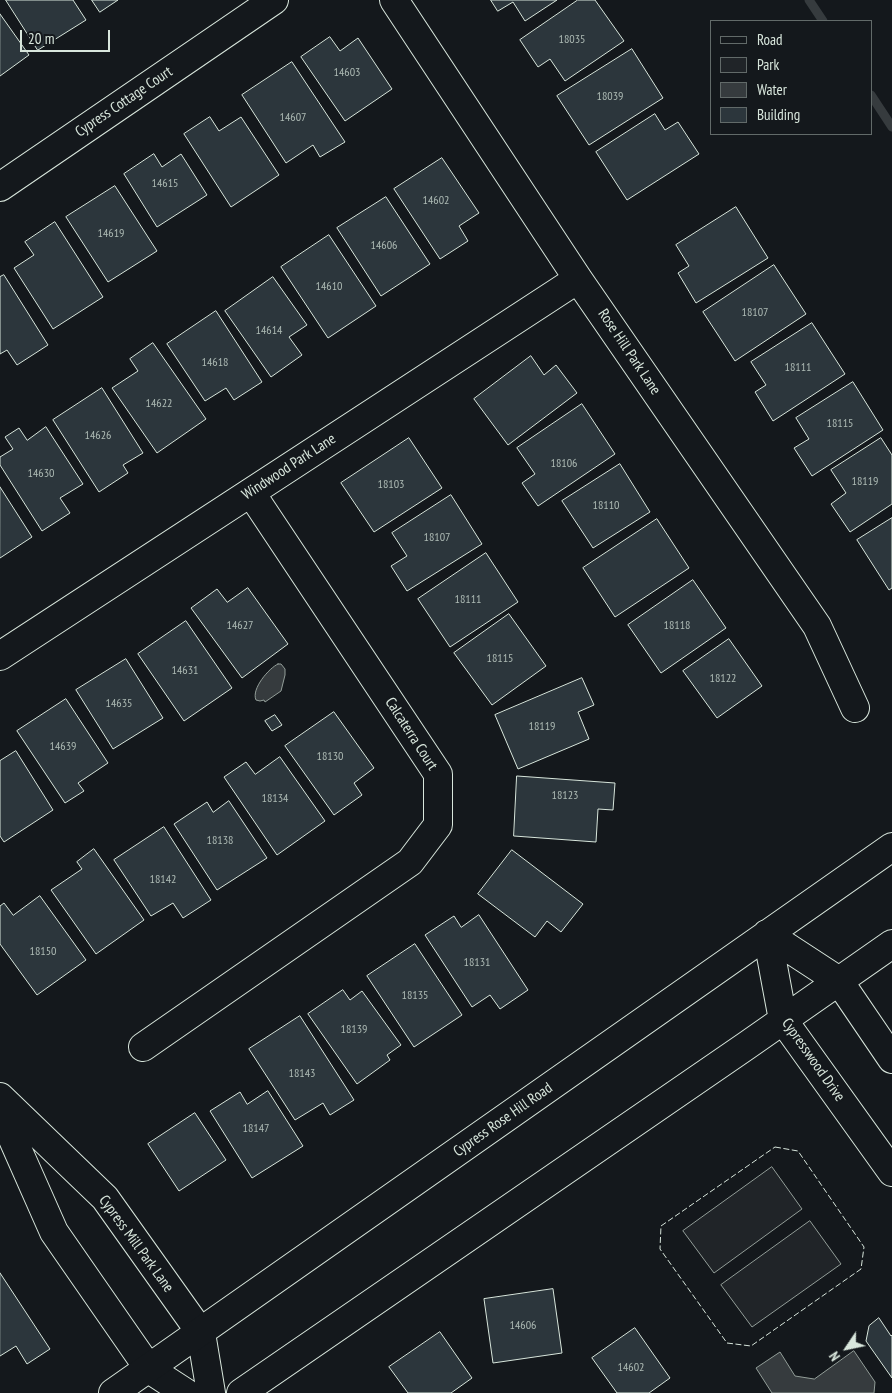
<!DOCTYPE html>
<html>
<head>
<meta charset="utf-8">
<style>
	body { margin:0 }
	#map { position:relative; width:892px; height:1393px; overflow:hidden; background:#14181c; font-family:"PT Sans Narrow",sans-serif }
	canvas { display:block }
	.legend { position:absolute; left:710px; top:20px; width:162px; height:115px; box-sizing:border-box; background:#14181c; border:1px solid #626a69; margin:0; padding:6px 9px; list-style:none; font-size:15px; color:#d8e6dc }
	.legend li { display:flex; align-items:center; gap:10px; height:25px }
	.legend b { width:25px; border:1px solid #626a69 }
	.north { position:absolute; left:822px; top:1323px; width:50px; height:50px; -webkit-text-stroke:4px #14181c; paint-order:stroke; rotate:236deg; font-size:14px; font-weight:700; line-height:20px; text-align:center; color:#d8e6dc }
	.north::after { content:''; display:block; margin:auto; width:18px; height:22px; background:#d8e6dc; clip-path:polygon(50% 0,100% 100%,50% 72%,0 100%) }
	.scale { position:absolute; left:20px; top:30px; width:90px; height:22px; box-sizing:border-box; border:2px solid #d8e6dc; border-top:0; padding-left:6px; font-size:15px; line-height:18px; white-space:nowrap; color:#d8e6dc; -webkit-text-stroke:4px #14181c; paint-order:stroke }
</style>
</head>
<body>
<div id="map">
<canvas width="892" height="1393"></canvas>
<ul class="legend">
<li><b style="height:6px;background:#14181c"></b>Road</li>
<li><b style="height:14px;background:#202428"></b>Park</li>
<li><b style="height:14px;background:#363b3e"></b>Water</li>
<li><b style="height:14px;background:#2c363c"></b>Building</li>
</ul>
<div class="north">N</div>
<div class="scale">20 m</div>
</div>
<script>
const c = document.querySelector('canvas').getContext('2d');
c.lineJoin = 'round';
function fillPath(path, color) { c.fillStyle = color; c.fill(path, 'evenodd'); }
function strokePath(path, color, width, dash) { c.strokeStyle = color; c.lineWidth = width; c.lineCap = dash ? 'butt' : 'round'; c.setLineDash(dash || []); c.stroke(path); }
function drawText(font, color, halo, rows, align = 'center') {
  c.font = font + ' "PT Sans Narrow",sans-serif'; c.lineWidth = 4; c.setLineDash([]); c.textBaseline = 'middle'; c.strokeStyle = halo; c.fillStyle = color; for (const [text, x, y, turn = 0] of rows) {
    c.save(); c.translate(x, y); c.rotate((+turn || 0) * Math.PI / 180); c.textAlign = isNaN(turn) ? turn : align; if (halo) c.strokeText(text, 0, 0); c.fillText(text, 0, 0); c.restore();
  }
}
const green = new Path2D(`
	M772,1167l30,42 -88,64 -31,-42z
	M810,1221l31,43 -89,63 -31,-42z`);
const water = new Path2D(`
	M278,664h3l4,5v6l-4,16 -16,11 -1,-2 -4,1 -4,-1c-5,-11 13,-32 22,-36z
	M854,1351l21,31 -1,11h-102l-16,-25 24,-16 15,24 19,3z`);
const stream = new Path2D(`
	M809,0l14,21
	M871,95l21,32`);
const building = new Path2D(`
	M6,0h67l13,20 -48,30z
	M92,0h26l-18,12z
	M491,0h66l-32,21 -12,-19 -15,9z
	M578,0h17l29,41 -59,40 -15,-22 -12,8 -18,-27z
	M0,14l29,41 -29,21z
	M330,37l10,14 18,-13 34,51 -47,32 -44,-64z
	M632,49l31,49 -74,47 -32,-49z
	M292,62l53,80 -25,15 -7,-12 -27,18 -44,-68z
	M655,114l10,16 13,-8 21,32 -72,46 -31,-48z
	M210,117l9,14 22,-14 38,58 -48,32 -47,-73z
	M154,154l8,13 19,-13 26,41 -50,32 -33,-53z
	M442,158l37,55 -20,13 9,15 -28,18 -46,-70z
	M115,186l42,65 -49,31 -42,-65z
	M386,197l44,67 -49,32 -44,-68z
	M736,207l32,51 -72,45 -18,-30 11,-7 -13,-21z
	M55,222l48,75 -50,32 -39,-61 20,-13 -9,-13z
	M329,235l47,71 -48,32 -47,-71z
	M774,265l32,49 -71,47 -32,-49z
	M4,275l44,70 -31,20 -10,-15 -7,4v-77z
	M273,277l34,48 -18,12 13,18 -31,22 -46,-66z
	M216,311l46,71 -28,18 -8,-12 -21,13 -38,-57z
	M812,323l33,51 -72,47 -18,-29 11,-7 -15,-23z
	M153,343l53,76 -49,34 -45,-65 26,-17 -8,-12z
	M531,356l13,19 12,-10 21,28 -69,52 -34,-46z
	M853,382l30,48 -71,46 -18,-28 15,-9 -13,-21z
	M102,388l41,65 -20,12 5,8 -29,19 -46,-72z
	M582,404l33,50 -77,52 -16,-23 13,-9 -18,-26z
	M46,427l37,57 -23,14 10,15 -28,18 -42,-66v-8l13,-8 -8,-12 14,-9 8,12z
	M409,438l33,50 -68,44 -33,-49z
	M881,438l11,17v49l-42,28 -19,-28 15,-11 -15,-23z
	M620,464l30,48 -57,36 -31,-47z
	M0,487l32,50 -32,21z
	M451,495l31,49 -75,47 -16,-25 16,-10 -15,-23z
	M892,518v70l-3,2 -32,-50z
	M657,519l32,49 -74,49 -32,-49z
	M486,553l32,49 -68,45 -32,-48z
	M693,580l33,48 -65,45 -33,-48z
	M248,588l40,56 -46,34 -51,-70 26,-19 10,13z
	M509,614l37,52 -54,39 -38,-52z
	M186,621l46,67 -48,33 -46,-67z
	M729,639l33,47 -45,32 -34,-47z
	M126,659l37,59 -50,31 -37,-59z
	M582,678l12,27 -16,7 11,27 -71,30 -23,-54z
	M66,699l42,64 -30,20 6,8 -19,12 -48,-72z
	M334,712l40,56 -20,15 8,12 -28,20 -49,-69z
	M275,715l7,10 -10,6 -7,-10z
	M16,751l37,59 -49,32 -4,-6v-75z
	M280,757l45,64 -48,34 -53,-78 22,-15 9,12z
	M517,776l98,7 -2,27 -15,-1 -2,33 -82,-6z
	M229,801l38,57 -50,32 -43,-66 33,-22 6,10z
	M164,827l47,73 -28,18 -10,-15 -22,13 -37,-56z
	M94,849l50,71 -48,34 -45,-64 31,-21 -5,-7z
	M512,850l71,54 -22,28 -14,-11 -12,16 -57,-43z
	M40,896l46,64 -49,35 -37,-51v-38l4,-3 9,12z
	M479,915l49,75 -28,19 -10,-14 -18,12 -47,-72 29,-19 7,11z
	M415,944l47,71 -48,32 -47,-71z
	M343,990l7,10 12,-9 39,54 -14,10 3,5 -33,24 -49,-70z
	M300,1016l54,84 -24,15 -7,-12 -28,17 -46,-71z
	M268,1091l35,55 -51,32 -42,-67 30,-19 7,12z
	M195,1113l31,47 -47,31 -31,-47z
	M0,1273l50,76 -23,15 -11,-18 -16,10z
	M553,1289l9,64 -69,10 -9,-64z
	M879,1318l12,18 1,-1v43l-26,-37 3,-15z
	M635,1328l35,50 -21,15h-32l-25,-35z
	M440,1332l32,46 -21,15h-43l-19,-26z`);
const minor = new Path2D(`
	M394,0l184,279 239,347 38,82
	M0,187l274,-187
	M0,656l578,-377
	M143,1047l267,-185 28,-37v-51l-187,-281
	M0,1097l105,101 96,135 10,60
	M0,1110l54,122 95,137 37,24`);
const major = new Path2D(`
	M767,934l16,86 109,152
	M767,934l72,47 53,78
	M113,1393l779,-546
	M241,1393l505,-347 146,-102`);
const fence = new Path2D(`
	M775,1147l23,4 66,96 -3,22 -110,77 -24,-3 -67,-94 1,-23z`);
const numberNames = [
	["18035",572,40],
	["14603",347,73],
	["18039",610,97],
	["14607",293,118],
	["14615",165,184],
	["14602",436,201],
	["14619",111,234],
	["14606",384,246],
	["14610",329,287],
	["18107",755,313],
	["14614",269,331],
	["14618",215,363],
	["18111",798,368],
	["14622",159,404],
	["18115",840,424],
	["14626",98,436],
	["18106",564,464],
	["14630",41,474],
	["18119",865,482],
	["18103",391,485],
	["18110",606,506],
	["18107",437,538],
	["18111",468,600],
	["14627",240,626],
	["18118",677,626],
	["18115",500,659],
	["14631",185,671],
	["18122",723,679],
	["14635",119,704],
	["18119",542,727],
	["14639",63,747],
	["18130",330,757],
	["18123",565,796],
	["18134",275,799],
	["18138",220,841],
	["18142",163,880],
	["18150",43,952],
	["18131",477,963],
	["18135",415,996],
	["18139",354,1030],
	["18143",302,1074],
	["18147",256,1129],
	["14606",523,1326],
	["14602",631,1368]
];
const streetNames = [
	["Cypress Cottage Court",124,102,-34],
	["Rose Hill Park Lane",629,352,56],
	["Windwood Park Lane",289,467,-33],
	["Calcaterra Court",411,734,57],
	["Cypresswood Drive",813,1060,55],
	["Cypress Rose Hill Road",503,1120,-35],
	["Cypress Mill Park Lane",136,1244,54]
];
fillPath(green, '#202428');
strokePath(green, '#939e99', 1);
fillPath(water, '#363b3e');
strokePath(water, '#939e99', 1);
strokePath(stream, '#363b3e', 9);
fillPath(building, '#2c363c');
strokePath(building, '#d8e6dc', 1);
strokePath(minor, '#d8e6dc', 30);
strokePath(major, '#d8e6dc', 30);
strokePath(minor, '#14181c', 28);
strokePath(major, '#14181c', 28);
strokePath(fence, '#d8e6dc', 1, [6, 2.5]);
drawText('12px', '#adbab4', null, numberNames);
drawText('15px', '#d8e6dc', '#14181c', streetNames);
</script>
</body>
</html>
